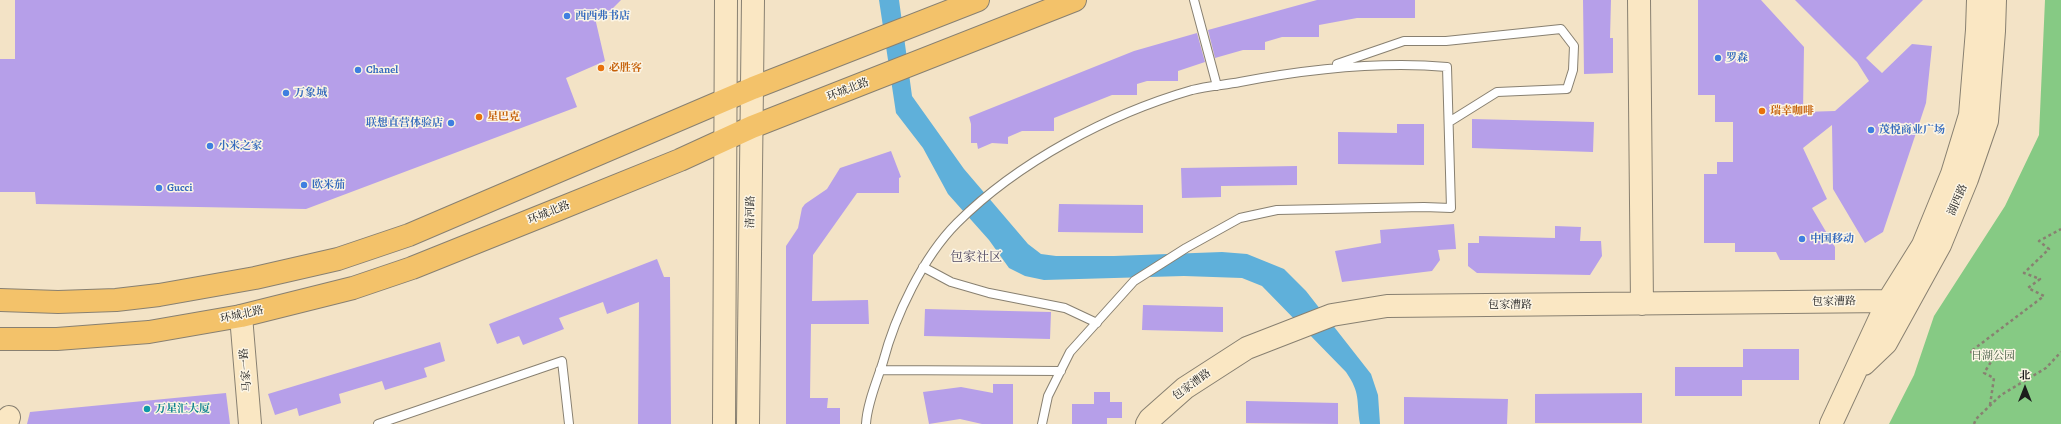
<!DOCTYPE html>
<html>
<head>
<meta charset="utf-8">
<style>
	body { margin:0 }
	#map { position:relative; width:2061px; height:424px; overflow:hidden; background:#f3e3c6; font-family:Alegreya,"Noto Serif SC",serif }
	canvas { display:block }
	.north { position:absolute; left:2005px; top:368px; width:40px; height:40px; -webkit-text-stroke:3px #fcf5e5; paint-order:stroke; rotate:0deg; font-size:11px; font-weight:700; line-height:16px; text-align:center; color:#1c1c1c }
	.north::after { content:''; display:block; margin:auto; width:14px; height:18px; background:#1c1c1c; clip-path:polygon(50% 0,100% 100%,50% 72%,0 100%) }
</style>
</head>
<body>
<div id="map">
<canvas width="2061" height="424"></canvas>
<div class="north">北</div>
</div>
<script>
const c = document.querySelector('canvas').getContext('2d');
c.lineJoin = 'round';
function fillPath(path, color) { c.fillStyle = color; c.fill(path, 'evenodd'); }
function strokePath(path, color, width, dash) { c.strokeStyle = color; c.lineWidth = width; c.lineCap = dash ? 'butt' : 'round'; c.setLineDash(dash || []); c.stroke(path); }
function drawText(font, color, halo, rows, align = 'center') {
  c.font = font + ' Alegreya,"Noto Serif SC",serif'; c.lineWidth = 3; c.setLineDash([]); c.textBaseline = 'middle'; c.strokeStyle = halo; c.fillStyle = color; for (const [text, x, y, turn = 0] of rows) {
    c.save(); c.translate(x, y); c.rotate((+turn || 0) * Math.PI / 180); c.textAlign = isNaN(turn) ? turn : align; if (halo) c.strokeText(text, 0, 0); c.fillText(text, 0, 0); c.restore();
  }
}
const green = new Path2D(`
	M2045,0h16v424h-172l25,-49 20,-59 71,-110 34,-71z`);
const water = new Path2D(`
	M879,0h20l13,96 52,73 64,75 13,10 15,2h58l108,-4 25,2 37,15 22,22 65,83 7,21 2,29h-20c-4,-25 1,-30 -14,-52l-84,-86 -20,-8 -58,-2 -140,4 -19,-4 -16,-8 -20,-28 -41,-46 -25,-46 -27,-35z`);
const building = new Path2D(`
	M15,0h606l-15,15 -11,3 10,43 -39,17 11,29 -271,102 -270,-5 -1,-12h-35v-133h15z
	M1317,0h98v18h-58l-38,7v12h-37l-17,5v8h-22l-28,8 -7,-28z
	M1583,0h28l-1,38h3v35l-29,1z
	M1698,0h63l43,47 -1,65 32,-1 34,-30 -12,-19 -62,-62h128l-57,58 16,15 30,-29 20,2 -6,57 -43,129 -18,11 -32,-54 -1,-64 -29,23 24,51 -15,9 23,39v13h-55l-4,-8h-41v-9h-31v-69h13v-12h16v-40h-18v-27h-17z
	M1197,33l8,29 -27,9v10h-31l-10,3v11h-25l-58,23v13h-32l-14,6v7l-16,-1 -14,6 -1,-6h-6v-19l-2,-7 165,-66z
	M1472,119l122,3 -1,30 -121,-4z
	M1397,124h27v41l-86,-1v-32l59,1z
	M891,151l10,26 -2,1v15h-42l-44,62 -1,46 56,-1 1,24h-58l-1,74h18l-1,10h13v16h-54v-178l12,-18 4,-20 3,-4 22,-15 13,-21z
	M1297,166v19l-76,1v11l-39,1 -1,-30z
	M1059,204l84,1v28l-85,-1z
	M1454,224l2,25 -18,1 2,10 -8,11 -90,11 -7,-31 46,-8 -1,-13z
	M1555,226l26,1 -1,14h21l1,15 -12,19 -113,-2 -9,-7v-23h11v-7l76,2z
	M657,259l7,18h6l1,147h-33l1,-122 -32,12 -4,-12 -44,16 5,11 -41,16 -4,-9 -22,8 -8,-20z
	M1143,305l80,2v25l-81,-2z
	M925,309l126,3 -1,27 -126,-3z
	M440,342l5,19 -21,7 3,9 -42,13 -3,-9 -43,13 2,9 -42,13 -2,-8 -22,7 -7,-21z
	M1743,349h56v31h-57v16h-67v-29h68z
	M993,384h20v40h-31l-22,-5 -31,5 -6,-32 38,-5 32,6z
	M1094,392h16v10h12v16h-15v6h-35v-20h22z
	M226,393l4,31h-203l3,-12z
	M1642,393v30h-107v-29z
	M1404,397l104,2 -1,25h-103z
	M1246,401l92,2v21l-92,-1z`);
const path = new Path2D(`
	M1990,405l4,-27 -10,-5 12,-19 -26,-2 74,-56 -16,-8 12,-9 -16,-6 25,-24 -10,-8 22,-12
	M1974,424l2,-5 25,-24 45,-27 15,-16`);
const lane = new Path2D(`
	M1194,0l23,86
	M1337,64l67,-23h42l115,-12 13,17 -1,24 -6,19 -70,3 -48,30
	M923,267l28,15 38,11 76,15 32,15
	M880,370l181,1
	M378,424l184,-63 7,63
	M866,424c1,-20 11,-43 17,-62 12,-46 40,-105 74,-139 61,-61 152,-109 235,-133 16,-4 32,-5 48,-8 69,-13 138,-21 207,-15l4,141 -27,-1 -147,3 -37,8 -54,30 -52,33 -64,71 -22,44 -6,28`);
const secondary = new Path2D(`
	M1639,0l3,304
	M241,316l9,108
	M1864,364l22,-21 54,-98 27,-66 20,-58 7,-90 1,-31
	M7,424l2,-7
	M724,424l2,-424
	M748,424l5,-424
	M1147,424l3,-5 35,-31 62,-40 85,-33 55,-9 501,-5 17,7
	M1831,424l57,-123 35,-56 29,-71 18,-59 7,-85 1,-30`);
const primary = new Path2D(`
	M0,300l58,2 58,-2 43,-5 96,-17 83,-19 71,-24 344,-147 225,-88
	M0,339h57l92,-7 92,-16 112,-28 59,-20 147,-59 121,-49 72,-33 323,-127`);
const markers = [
	[567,16,4,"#3f7fe0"],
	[1718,58,4,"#3f7fe0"],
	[601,68,4,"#e8710a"],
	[358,70,4,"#3f7fe0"],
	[286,93,4,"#3f7fe0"],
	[1762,111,4,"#e8710a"],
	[479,117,4,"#e8710a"],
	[451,123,4,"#3f7fe0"],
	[1871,130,4,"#3f7fe0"],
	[210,146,4,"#3f7fe0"],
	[304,185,4,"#3f7fe0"],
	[159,188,4,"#3f7fe0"],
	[1802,239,4,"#3f7fe0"],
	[147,409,4,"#0f9aa8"]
];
const shopNames = [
	["西西弗书店",575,16],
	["罗森",1726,58],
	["Chanel",366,70],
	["万象城",294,93],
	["联想直营体验店",443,123,"right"],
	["茂悦商业广场",1879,130],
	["小米之家",218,146],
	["欧米茄",312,185],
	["Gucci",167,188],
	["中国移动",1810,239]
];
const foodNames = [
	["必胜客",609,68],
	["瑞幸咖啡",1770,111],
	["星巴克",487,117]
];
const streetNames = [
	["环城北路",848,90,-21],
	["湖西路",1958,200,-67],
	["清河路",751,212,-89],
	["环城北路",549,213,-22],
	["包家漕路",1834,302,-1],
	["包家漕路",1510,305],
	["环城北路",242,315,-12],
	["马家一路",246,370,-95],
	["包家漕路",1192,385,-36]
];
const parkNames = [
	["日湖公园",1993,356]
];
const cultureNames = [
	["万星汇大厦",155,409]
];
const quarterNames = [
	["包家社区",976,258]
];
fillPath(green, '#86ca84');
fillPath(water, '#5fb0da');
fillPath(building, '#b69fe9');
strokePath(lane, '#888071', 10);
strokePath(secondary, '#888071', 24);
strokePath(primary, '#888071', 24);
strokePath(path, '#888071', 2.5, [3, 3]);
strokePath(lane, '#fff', 8);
strokePath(secondary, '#fae7c3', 22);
strokePath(primary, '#f3c26a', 22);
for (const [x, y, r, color] of markers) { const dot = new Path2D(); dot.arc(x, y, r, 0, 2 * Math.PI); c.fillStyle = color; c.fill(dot); strokePath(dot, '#fcf5e5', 1.5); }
drawText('bold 11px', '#366cbe', '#fcf5e5', shopNames, 'left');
drawText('bold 11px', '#c56008', '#fcf5e5', foodNames, 'left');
drawText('11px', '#1c1c1c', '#fcf5e5', streetNames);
drawText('11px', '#415940', '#fcf5e5', parkNames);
drawText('bold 11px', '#0d838f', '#fcf5e5', cultureNames, 'left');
drawText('13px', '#524a64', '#fcf5e5', quarterNames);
</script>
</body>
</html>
